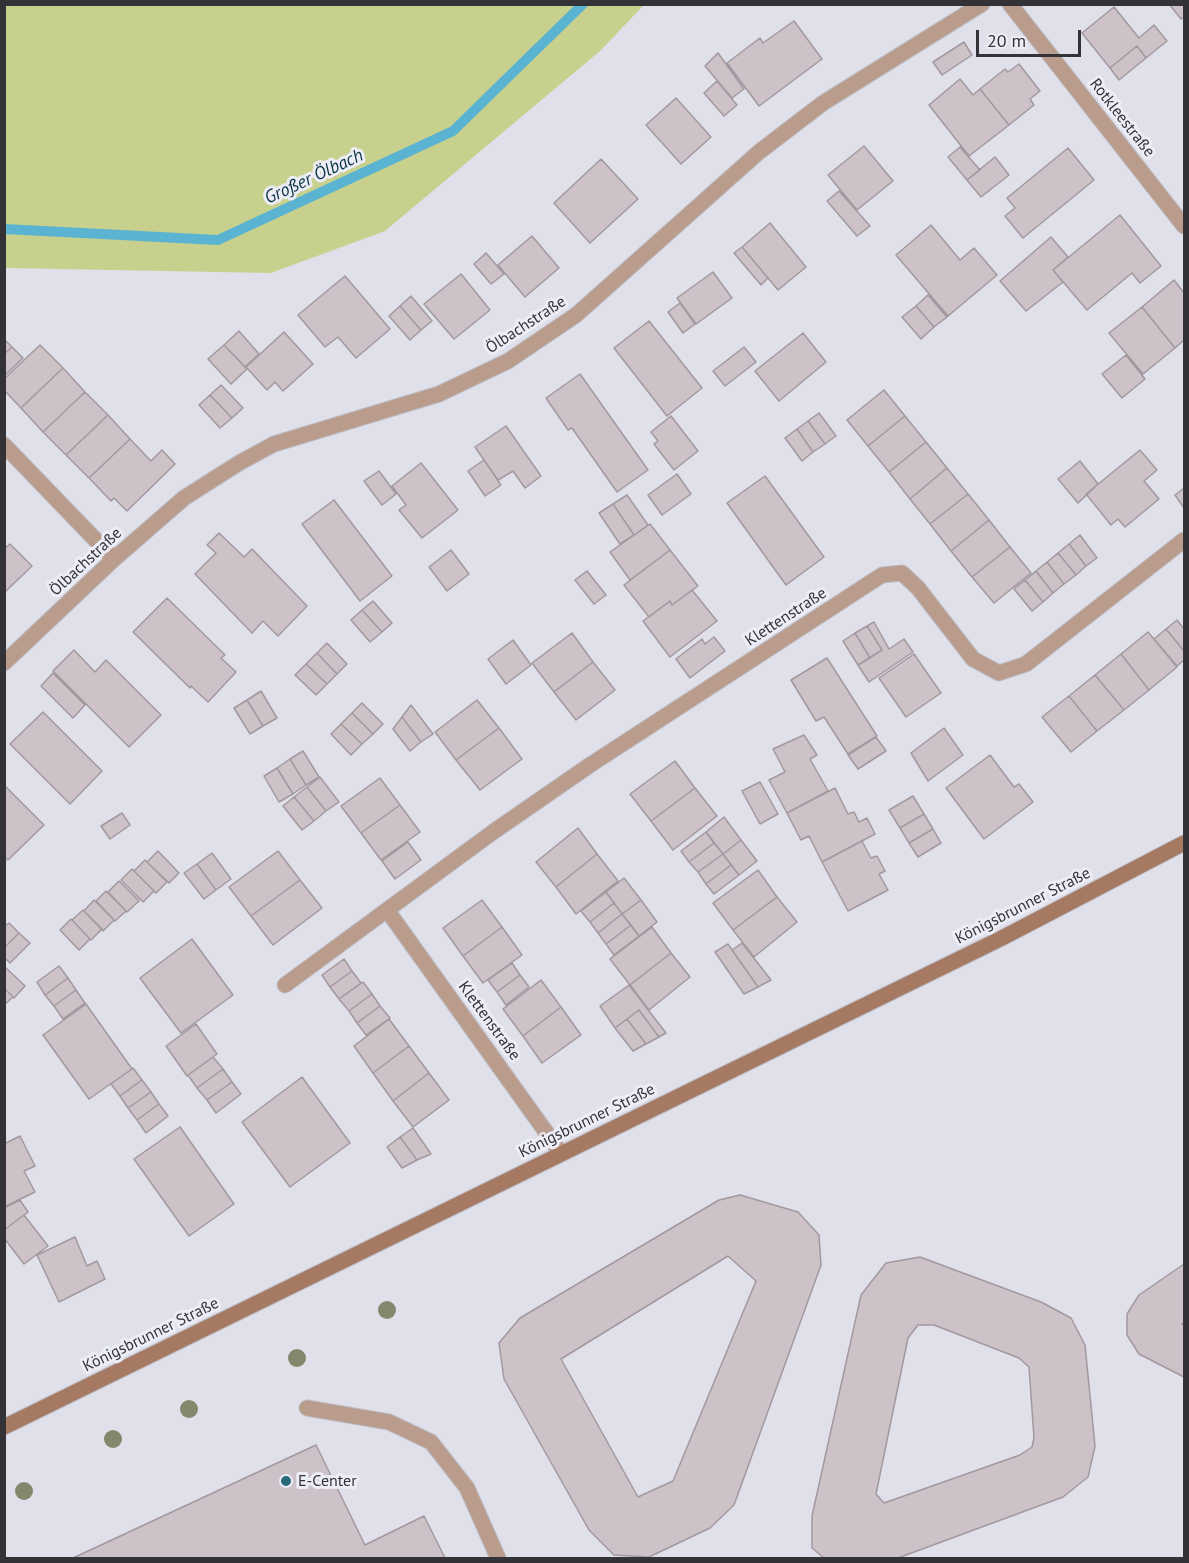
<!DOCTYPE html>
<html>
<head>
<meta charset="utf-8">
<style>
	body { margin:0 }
	#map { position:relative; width:1189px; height:1563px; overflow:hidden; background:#dfe0ea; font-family:"PT Sans",sans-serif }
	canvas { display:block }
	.frame { position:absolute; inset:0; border:6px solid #333337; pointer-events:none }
	.scale { position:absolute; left:976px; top:30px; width:105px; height:27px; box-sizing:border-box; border:3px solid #333337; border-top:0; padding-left:8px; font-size:18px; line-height:21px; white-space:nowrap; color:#333337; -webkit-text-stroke:4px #ecedf7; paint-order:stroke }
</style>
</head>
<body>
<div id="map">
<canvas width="1189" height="1563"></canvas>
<div class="frame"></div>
<div class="scale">20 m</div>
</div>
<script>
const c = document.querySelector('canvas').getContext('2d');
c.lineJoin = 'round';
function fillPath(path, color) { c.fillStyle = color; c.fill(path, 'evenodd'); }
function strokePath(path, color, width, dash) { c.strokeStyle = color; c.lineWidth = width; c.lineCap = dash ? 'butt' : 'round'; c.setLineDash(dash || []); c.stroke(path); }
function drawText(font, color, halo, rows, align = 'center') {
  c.font = font + ' "PT Sans",sans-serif'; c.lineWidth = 6; c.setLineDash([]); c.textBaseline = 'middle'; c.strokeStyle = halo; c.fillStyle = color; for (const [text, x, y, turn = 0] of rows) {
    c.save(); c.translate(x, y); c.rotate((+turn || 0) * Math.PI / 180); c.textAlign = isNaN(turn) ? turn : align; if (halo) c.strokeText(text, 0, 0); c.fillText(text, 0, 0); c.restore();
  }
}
const green = new Path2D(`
	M5,4h639v1l-44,46 -215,180 -114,42 -266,-5z`);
const stream = new Path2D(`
	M4,229l214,11 235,-109 130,-127`);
const building = new Path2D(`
	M1169,4h15v13l-3,2z
	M1114,7l25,31 15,-13 13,16 -21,17 -9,-12 -27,22 -28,-35z
	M794,21l28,38 -63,47 -32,-43 33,-25 3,5z
	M964,42l8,13 -30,20 -9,-13z
	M1137,46l9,12 -27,22 -9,-12z
	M718,53l26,36 -12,9 -27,-32z
	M1019,64l21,27 -10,8 4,6 -25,20 -29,-36 25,-20 3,3z
	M960,79l13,16 7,-6 29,36 -40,31 -40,-51z
	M717,81l20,24 -13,11 -20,-23z
	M676,98l35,39 -30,27 -35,-39z
	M864,146l29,35 -36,29 -29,-35z
	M960,147l20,23 -13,10 -19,-23z
	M1068,148l26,32 -71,58 -18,-22 10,-8 -8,-10z
	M995,157l14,18 -28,22 -14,-17z
	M601,159l37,40 -48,44 -36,-40z
	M839,191l31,35 -13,10 -30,-35z
	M1120,215l41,51 -21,17 -8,-10 -45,37 -34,-40z
	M770,223l36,44 -28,23 -36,-43z
	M931,225l29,35 14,-12 23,27 -49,41 -52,-61z
	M532,236l27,32 -34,29 -27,-32z
	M1051,237l17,20 -15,13 10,12 -37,29 -26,-30z
	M742,247l26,31 -7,7 -27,-32z
	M486,253l18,21 -13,10 -17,-20z
	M713,272l19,26 -36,26 -19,-26z
	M461,274l29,36 -36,29 -30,-35z
	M345,276l45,53 -34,29 -18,-21 -13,10 -27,-32z
	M1174,280l10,13v47l-9,8 -33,-41z
	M928,295l19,22 -13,10 -18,-21z
	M411,296l21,25 -11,9 -21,-24z
	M680,303l15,21 -12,9 -15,-21z
	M400,306l21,24 -11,10 -21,-24z
	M916,306l18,21 -13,12 -19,-22z
	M1142,307l33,41 -32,26 -34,-41z
	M649,321l53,67 -35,28 -53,-68z
	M239,331l20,23 -14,13 -21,-22z
	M284,332l29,32 -30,27 -8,-9 -8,8 -21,-23z
	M803,333l23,29 -47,39 -24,-30z
	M4,339l8,8 -8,7z
	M40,345l23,23 -42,40 -17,-18v-11z
	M224,345l23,24 -16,15 -23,-25z
	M12,347l11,11 -19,18v-22z
	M744,347l12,15 -31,24 -12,-15z
	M1126,355l19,24 -23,19 -20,-24z
	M63,368l22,24 -42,40 -22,-24z
	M580,374l68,96 -31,22 -45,-64 -4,2 -22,-32z
	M221,385l22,23 -11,10 -22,-23z
	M884,390l21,26 -37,30 -21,-26z
	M85,392l23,23 -42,40 -23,-23z
	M210,395l22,23 -12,10 -21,-23z
	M819,413l17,23 -11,8 -17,-23z
	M108,415l22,24 -41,39 -23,-23z
	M671,416l27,35 -24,19 -20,-26 4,-3 -7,-9z
	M905,416l21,26 -37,30 -21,-26z
	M808,421l17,23 -12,8 -16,-23z
	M506,426l35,50 -16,12 -12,-17 -15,9 -23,-33z
	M797,429l16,23 -11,9 -17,-23z
	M130,439l21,22 11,-11 13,14 -48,47 -13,-13 -3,3 -22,-23z
	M926,442l21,26 -37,31 -21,-27z
	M1140,450l17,20 -13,11 15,18 -34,28 -7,-8 -7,6 -25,-31z
	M484,460l17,25 -16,11 -17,-25z
	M1080,461l18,23 -20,19 -20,-24z
	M421,463l37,47 -36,28 -23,-28 7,-5 -14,-19z
	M947,468l21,26 -38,30 -20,-25z
	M379,471l17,23 -14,11 -18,-24z
	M677,474l14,20 -29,21 -14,-20z
	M765,476l59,81 -38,28 -59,-82z
	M1184,488v20l-9,-13z
	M968,494l21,26 -38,31 -21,-27z
	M627,495l21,30 -14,10 -21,-31z
	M334,500l58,76 -32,25 -58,-77z
	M613,504l21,31 -14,9 -21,-31z
	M989,520l21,27 -38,30 -21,-26z
	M650,524l20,26 -40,30 -20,-28z
	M219,533l25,24 8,-8 55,57 -29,30 -15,-15 -11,12 -57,-59 21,-21 -9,-8z
	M1080,535l17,23 -11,8 -17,-22z
	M10,544l22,22 -28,27v-44z
	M1069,544l17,22 -10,9 -18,-22z
	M1010,547l21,26 -37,30 -22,-26z
	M451,550l18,24 -22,17 -18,-24z
	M670,550l28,36 -26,19 -2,-4 -21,16 -25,-32z
	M1058,553l18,22 -12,9 -17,-22z
	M1047,562l17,22 -11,9 -17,-22z
	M587,571l19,24 -12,9 -19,-24z
	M1036,571l17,22 -10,9 -18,-22z
	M1025,580l18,22 -11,9 -18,-22z
	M692,590l25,31 -47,36 -27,-36 27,-20 2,4z
	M167,598l58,57 -4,3 15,14 -28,30 -17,-16 -1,2 -57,-56z
	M373,601l19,22 -10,9 -20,-22z
	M362,610l20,22 -12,10 -19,-22z
	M1177,620l7,9v22l-18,-22z
	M874,622l15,27 15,-10 9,13 -44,30 -11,-17 24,-15 -15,-24z
	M867,626l15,24 -12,8 -15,-25z
	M1166,629l18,22v9l-7,6 -23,-27z
	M1148,632l29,35 -28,23 -28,-36z
	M572,633l21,29 -39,30 -22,-29z
	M855,633l15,25 -12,7 -15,-24z
	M714,637l11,14 -35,27 -14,-19 26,-20 3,5z
	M513,640l18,25 -25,19 -18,-25z
	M327,643l20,21 -10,10 -20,-21z
	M74,650l21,22 11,-12 55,55 -32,32 -76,-76z
	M317,653l20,21 -10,10 -21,-20z
	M914,654l27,39 -35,24 -27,-39z
	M1121,654l28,36 -25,20 -29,-35z
	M827,658l50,78 -29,18 -24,-37 -8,4 -25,-41z
	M593,662l22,28 -39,30 -22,-28z
	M306,664l21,20 -11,11 -21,-20z
	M53,673l32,32 -12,13 -32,-32z
	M1095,675l29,35 -27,21 -28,-35z
	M261,691l16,27 -14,8 -16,-26z
	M1069,696l28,35 -26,21 -29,-35z
	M247,700l16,26 -13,8 -16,-26z
	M477,700l22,28 -43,32 -21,-28z
	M362,703l21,21 -10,10 -21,-21z
	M411,705l22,29 -12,8 -19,-25z
	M43,712l59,59 -32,33 -60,-60z
	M352,713l21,21 -11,10 -21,-20z
	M402,717l19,25 -11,9 -17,-22z
	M341,724l21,20 -11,11 -20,-21z
	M499,728l23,31 -42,31 -24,-30z
	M944,728l19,27 -35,26 -17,-28z
	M804,735l13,20 -7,4 18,32 -41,22 -18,-33 16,-8 -12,-23z
	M876,737l10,14 -28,18 -10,-14z
	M303,751l16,26 -13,8 -16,-26z
	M990,755l24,32 5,-3 14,18 -49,37 -38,-51z
	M290,759l16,26 -13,9 -16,-26z
	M675,761l20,27 -44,33 -21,-27z
	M277,768l16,26 -14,8 -15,-26z
	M320,777l19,25 -13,9 -19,-24z
	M380,778l20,27 -39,28 -20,-27z
	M760,782l18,32 -18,10 -18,-33z
	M4,785l40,40 -36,35 -4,-3z
	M307,787l19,24 -12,10 -20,-24z
	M695,788l22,28 -44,34 -22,-29z
	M835,788l13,26 6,-2 5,10 8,-4 8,16 -53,28 -13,-26 -8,4 -14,-27z
	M913,796l11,18 -24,14 -11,-18z
	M294,797l20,24 -12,9 -19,-24z
	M400,805l20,27 -39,28 -20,-27z
	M122,813l8,12 -20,14 -9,-13z
	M924,814l9,15 -24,14 -9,-15z
	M724,817l17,23 -18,14 -17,-22z
	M578,828l19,26 -41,33 -20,-25z
	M933,829l8,14 -23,14 -9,-14z
	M706,832l8,11 -25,19 -8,-11z
	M741,840l16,21 -18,14 -16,-21z
	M862,841l9,17 6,-2 8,15 -6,3 9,16 -40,21 -26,-49z
	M408,842l13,18 -26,19 -13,-18z
	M714,843l9,11 -25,18 -9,-10z
	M158,851l21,22 -10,10 -22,-21z
	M278,851l22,29 -49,36 -22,-29z
	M212,853l19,26 -15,11 -19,-26z
	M597,854l21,27 -42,33 -20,-27z
	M723,854l8,11 -25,19 -8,-12z
	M145,860l22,22 -11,11 -22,-22z
	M197,864l19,26 -12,9 -20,-26z
	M731,865l8,10 -25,19 -8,-10z
	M132,869l22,22 -11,11 -22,-22z
	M758,870l19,27 -44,33 -20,-27z
	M624,878l17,22 -19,14 -16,-22z
	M300,880l22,28 -49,37 -22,-29z
	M119,881l20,20 -12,11 -19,-20z
	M106,891l20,20 -11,10 -19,-20z
	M606,892l8,11 -24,19 -9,-11z
	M777,897l20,25 -43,35 -21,-27z
	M94,900l20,20 -11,11 -19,-20z
	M482,900l20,27 -39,29 -20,-28z
	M641,900l16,22 -18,14 -17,-22z
	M614,903l8,11 -24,19 -8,-11z
	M83,910l19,19 -11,11 -19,-20z
	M622,914l9,11 -25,19 -8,-11z
	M71,919l19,20 -11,11 -19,-20z
	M9,923l10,10 -15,15v-21z
	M631,925l8,11 -25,19 -8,-11z
	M502,927l20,28 -39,28 -20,-27z
	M652,927l19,26 -41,32 -20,-26z
	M19,933l11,10 -20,20 -6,-6v-9z
	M192,939l41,56 -52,38 -41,-55z
	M742,943l29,37 -13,7 -26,-37z
	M728,944l30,43 -14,7 -29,-42z
	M671,953l19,24 -41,33 -19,-25z
	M344,959l8,12 -22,16 -8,-12z
	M512,963l8,12 -23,17 -9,-12z
	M59,966l9,12 -23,17 -8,-13z
	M5,967l20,19 -11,12 -10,-10z
	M352,971l9,12 -22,16 -9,-12z
	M520,975l9,12 -23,18 -9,-13z
	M68,978l8,12 -22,16 -9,-11z
	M541,980l20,27 -38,29 -20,-27z
	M363,982l9,12 -23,17 -10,-12z
	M629,985l37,48 -7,4 -20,-27 -24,18 -15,-22z
	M4,988l9,9 -9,8z
	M76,990l9,13 -22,16 -9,-13z
	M372,994l8,12 -23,17 -8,-12z
	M86,1004l46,65 -43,30 -46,-64z
	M380,1006l10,12 -24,17 -9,-12z
	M561,1007l20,28 -39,28 -19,-27z
	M639,1010l20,27 -13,7 -19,-25z
	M389,1019l20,27 -36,27 -19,-27z
	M627,1019l19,25 -13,7 -18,-23z
	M196,1024l21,30 -30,22 -21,-30z
	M409,1046l20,27 -36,28 -20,-28z
	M213,1057l10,12 -26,19 -9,-13z
	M133,1068l9,12 -22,16 -9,-12z
	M223,1069l9,13 -25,18 -10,-12z
	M429,1073l20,27 -36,27 -20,-26z
	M302,1077l48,66 -60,44 -48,-65z
	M142,1080l9,12 -23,16 -8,-12z
	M232,1082l9,12 -25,19 -9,-13z
	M151,1092l8,12 -22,16 -9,-12z
	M159,1104l9,12 -22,17 -9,-13z
	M180,1127l54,77 -45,32 -55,-77z
	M413,1128l18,26 -14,6 -17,-23z
	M20,1136l15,30 -11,5 11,21 -31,15v-63z
	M400,1137l17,23 -15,8 -15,-21z
	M740,1195l58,17 21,23 2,30 -87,240 -24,23 -61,29 -35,-2 -25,-25 -85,-151 -5,-36 21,-25 199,-118zM728,1256l28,25 -83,200 -35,16 -77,-138z
	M20,1200l8,12 -24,18v-22z
	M24,1215l24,31 -24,18 -20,-26v-8z
	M75,1237l12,29 10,-5 8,18 -46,23 -22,-47z
	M920,1257l121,45 30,16 14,27 10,101 -7,31 -25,20 -165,61h-74l-12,-10v-32l49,-221 25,-32zM918,1325h16l85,33 10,9 5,71 -2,9 -12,8 -136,48 -8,-9 32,-156z
	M1184,1264v59l-2,1 2,2v51l-45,-23 -12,-19v-21l12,-19z
	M316,1445l49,100 59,-29 21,42h-372z`);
const lane = new Path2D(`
	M307,1408l82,14 42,20 36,46 31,70`);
const street = new Path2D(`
	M1010,4l174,222
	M4,445l110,114
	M4,663l110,-104 70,-61 55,-35 35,-19 165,-50 69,-33 68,-46 183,-163 64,-49 159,-99
	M387,910l174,243
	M285,985l208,-153 97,-67 292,-190 20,-2 16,15 55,71 26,14 27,-9 158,-124`);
const secondary = new Path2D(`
	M4,1427l998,-489 182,-95`);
const trees = [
	[387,1310],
	[297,1358],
	[189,1409],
	[113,1439],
	[24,1491]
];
const markers = [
	[286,1481,6,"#266a7b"]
];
const streetNames = [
	["Rotkleestraße",1122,118,52],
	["Ölbachstraße",526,325,-33],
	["Ölbachstraße",86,562,-43],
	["Klettenstraße",786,617,-33],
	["Königsbrunner Straße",1023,906,-27],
	["Klettenstraße",489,1021,54],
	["Königsbrunner Straße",587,1121,-26],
	["Königsbrunner Straße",151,1335,-26]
];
const poiNames = [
	["E-Center",298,1481]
];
const waterNames = [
	["Großer Ölbach",314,177,-25]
];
fillPath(green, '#c8d08e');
strokePath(stream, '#5ab4d1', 10);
fillPath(building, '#ccc2c8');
strokePath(building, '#a2989e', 1.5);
strokePath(lane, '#bdbdc6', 17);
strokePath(street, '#bdbdc6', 17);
strokePath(secondary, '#bdbdc6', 17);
strokePath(lane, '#ba9c8c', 15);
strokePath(street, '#ba9c8c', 15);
strokePath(secondary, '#a57962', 15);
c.fillStyle = '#85876c';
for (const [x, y] of trees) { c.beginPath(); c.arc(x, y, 9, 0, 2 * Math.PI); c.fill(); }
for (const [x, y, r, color] of markers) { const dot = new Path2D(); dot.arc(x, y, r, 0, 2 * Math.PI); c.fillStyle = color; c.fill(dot); strokePath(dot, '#ecedf7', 2); }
drawText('16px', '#333337', '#ecedf7', streetNames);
drawText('16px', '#333337', '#ecedf7', poiNames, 'left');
drawText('italic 18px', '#0a3541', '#ecedf7', waterNames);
</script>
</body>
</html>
